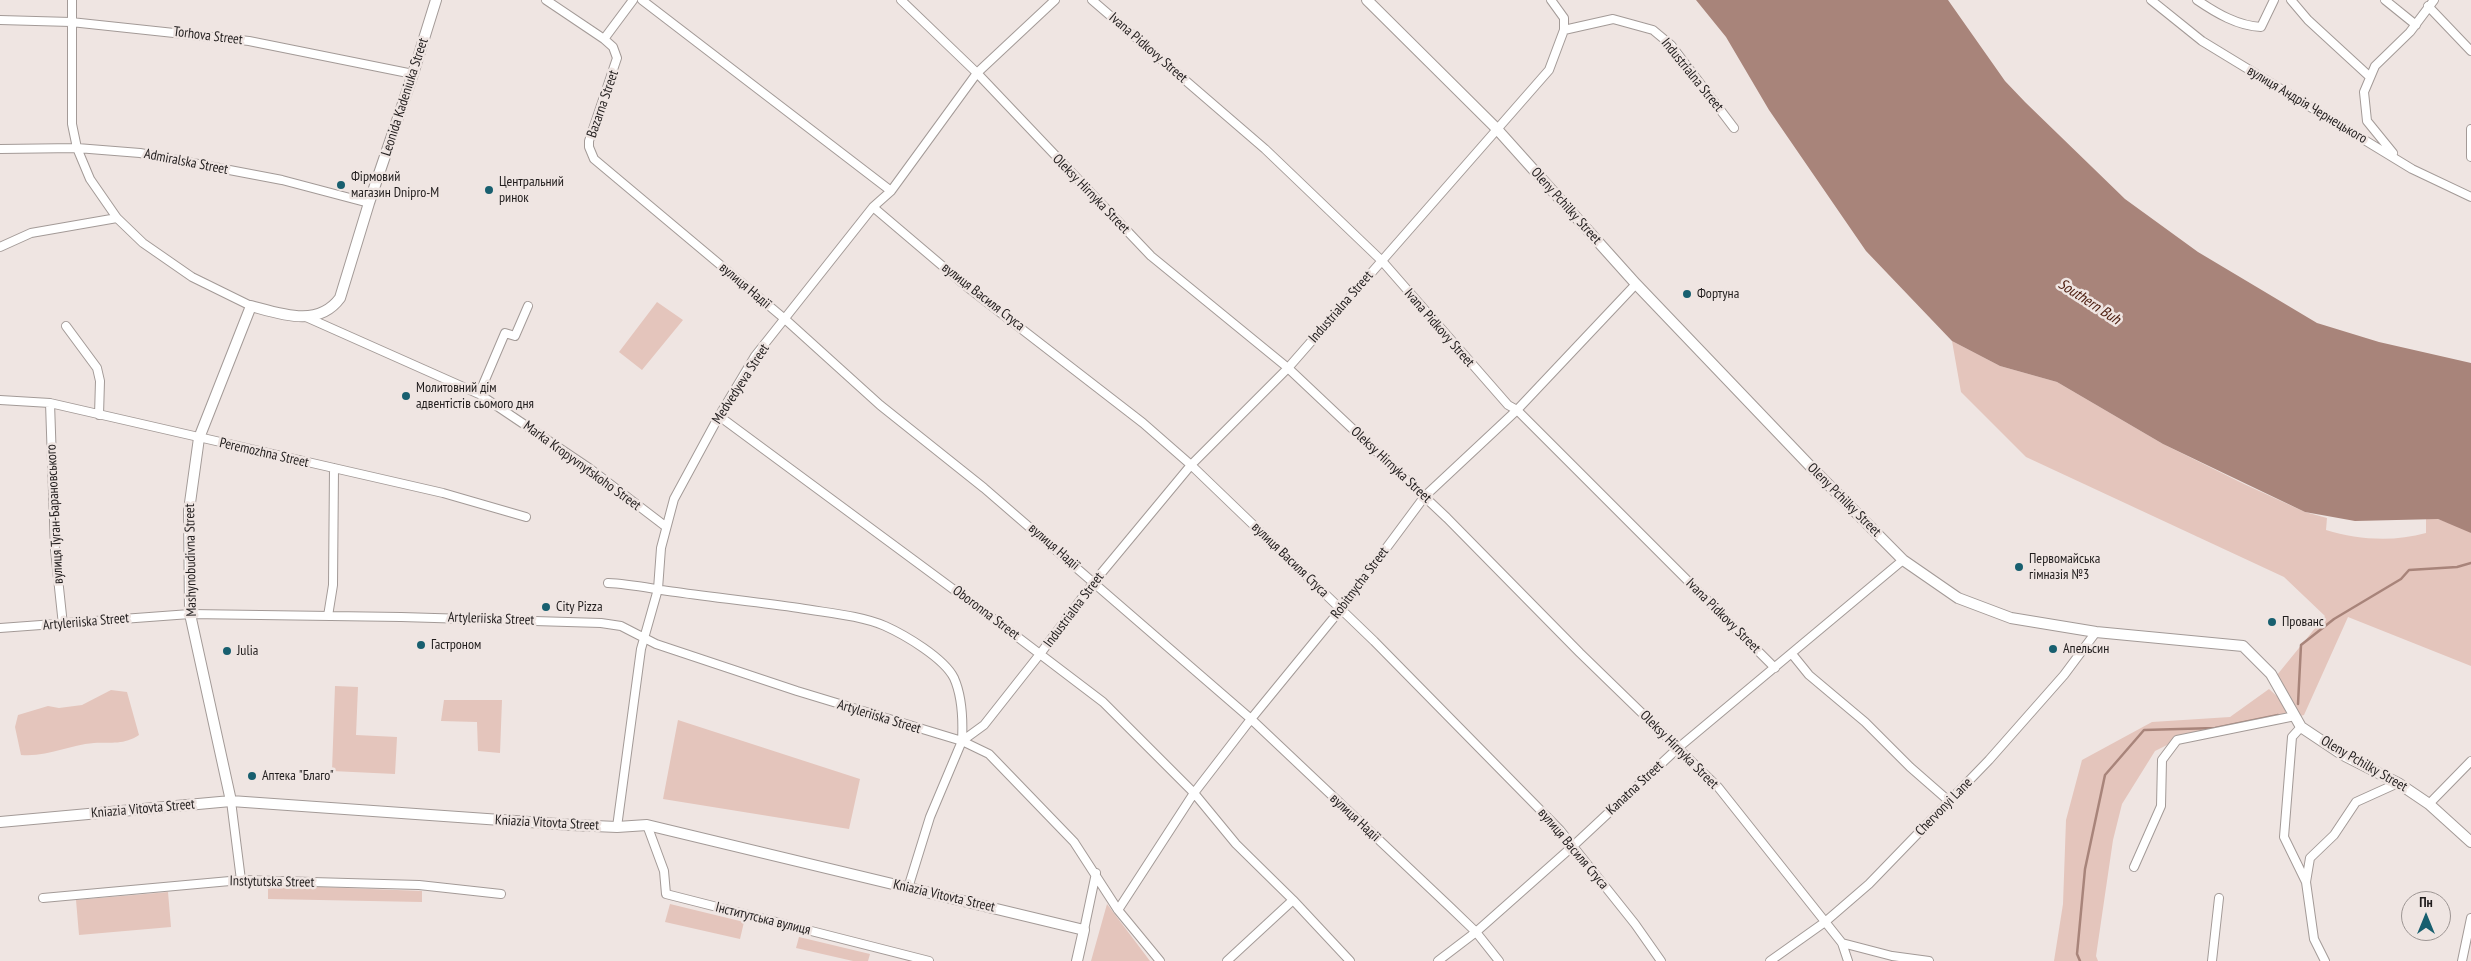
<!DOCTYPE html>
<html>
<head>
<meta charset="utf-8">
<style>
	body { margin:0 }
	#map { position:relative; width:2471px; height:961px; overflow:hidden; background:#efe5e2; font-family:"PT Sans Narrow",sans-serif }
	canvas { display:block }
	.north { position:absolute; left:2401px; top:891px; width:50px; height:50px; box-sizing:border-box; background:#efe5e2; border:1px solid #9d9593; border-radius:50%; rotate:0deg; font-size:14px; font-weight:700; line-height:20px; text-align:center; color:#211d1d }
	.north::after { content:''; display:block; margin:auto; width:18px; height:22px; background:#185f6f; clip-path:polygon(50% 0,100% 100%,50% 72%,0 100%) }
</style>
</head>
<body>
<div id="map">
<canvas width="2471" height="961"></canvas>
<div class="north">Пн</div>
</div>
<script>
const c = document.querySelector('canvas').getContext('2d');
c.lineJoin = 'round';
function fillPath(path, color) { c.fillStyle = color; c.fill(path, 'evenodd'); }
function strokePath(path, color, width, dash) { c.strokeStyle = color; c.lineWidth = width; c.lineCap = dash ? 'butt' : 'round'; c.setLineDash(dash || []); c.stroke(path); }
function drawText(font, color, halo, rows, align = 'center') {
  c.font = font + ' "PT Sans Narrow",sans-serif'; c.lineWidth = 5; c.setLineDash([]); c.textBaseline = 'middle'; c.strokeStyle = halo; c.fillStyle = color; for (const [text, x, y, turn = 0] of rows) {
    c.save(); c.translate(x, y); c.rotate((+turn || 0) * Math.PI / 180); c.textAlign = isNaN(turn) ? turn : align; if (halo) c.strokeText(text, 0, 0); c.fillText(text, 0, 0); c.restore();
  }
}
const green = new Path2D(`
	M657,302l26,18 -41,50 -23,-18z
	M1952,341l48,25 57,16 106,62 81,40 61,28 22,6 -1,12c32,10 68,12 100,3v-15l12,1 30,11 3,3v133l-123,-49 -44,98 -4,1 -23,-41 48,-59 -41,-39 -258,-120 -65,-65z
	M335,686l23,1 -2,48 41,2 -2,37 -63,-3z
	M2269,689l12,11 6,15 -106,23 -26,13 -33,53 -9,36 -17,116 2,5h-44l9,-57 3,-84 16,-60 70,-38 78,-5z
	M111,690l16,2 12,43c-15,10 -27,7 -45,8 -26,2 -45,14 -73,12l-6,-28 3,-12 30,-9 11,2 23,-3z
	M444,700h58l-2,53 -22,-2 -1,-29 -36,-1z
	M678,720l182,59 -11,50 -186,-30z
	M268,885l154,6v11l-154,-3z
	M168,892l3,35 -92,8 -3,-35z
	M670,904l74,18 -4,17 -75,-17z
	M1107,904l43,57h-59z
	M799,937l71,17 -2,7h-15l-57,-13z`);
const water = new Path2D(`
	M1696,0h252l57,81 20,21 100,97 73,53 119,71 62,19 92,21v170l-33,-14 -83,2 -50,-9 -142,-68 -106,-62 -57,-16 -48,-25 -86,-90 -97,-141 -43,-73z`);
const stream = new Path2D(`
	M2298,704l3,-59 33,-26 67,-40 8,-9 48,-3 14,-4
	M2080,961l-3,-7 8,-85 20,-94 39,-45 71,-2 63,-13`);
const minor = new Path2D(`
	M72,0v124l5,24 13,31 27,39 26,25 49,34 59,29
	M546,0l58,39 9,8 4,11 -28,83v6l5,12 192,161 94,85 104,83 267,231 199,188 26,25 23,29
	M642,0l249,191
	M901,0l76,73 174,183 137,112 159,150 133,135 138,134 124,156 6,18
	M1092,0l173,149 117,112 126,144 9,5 258,258
	M1551,0l13,18v12
	M2151,0l51,41 210,128 59,28
	M2197,0c19,13 41,26 64,27l13,-27
	M2291,0l17,20 62,57
	M2385,0l31,25
	M2428,6l43,45
	M0,20l71,2 178,19 164,33
	M604,39l29,-39
	M2471,129v28
	M0,149l77,-1 63,5 142,27 87,23
	M2393,153l-26,-32 -3,-29 11,-26 35,-34 24,-32
	M873,207l93,79 177,137 48,42 183,176 186,189 75,94 26,37
	M0,247l31,-14 86,-15
	M306,317l173,77 110,74 76,58
	M66,326l31,42 3,13 -1,34
	M479,394l26,-61 10,3 13,-30
	M0,400l50,3 393,90 83,24
	M50,403l5,147 8,75
	M719,416l288,213 96,73 91,91 42,51 57,56 57,61
	M608,583c23,1 45,6 68,9 41,6 82,10 123,16 28,5 60,7 86,18 20,9 59,32 69,52 8,18 9,44 8,63l27,13 85,88 44,68 42,51
	M328,616l5,-31 1,-117
	M0,628l190,-14 211,3 200,6 20,3 35,18 141,47 165,50
	M1792,654l17,21 56,47 45,45 40,35
	M2301,727l-9,10 -8,100 22,45 8,57 11,22
	M231,801l10,79
	M2429,804l42,-43
	M647,825l17,46 2,23 263,67
	M617,827l24,-178 17,-60 3,-41 13,-49 45,-83 36,-60 118,-149 18,-16 86,-118 78,-73
	M2134,867l27,-61 1,-46 15,-20 118,-24
	M2306,882l4,-24 24,-23 22,-33 42,-19
	M908,888l22,-71 32,-76 22,-16 56,-71 54,-72 97,-117 97,-97 261,-298 15,-40 49,-11 40,11 18,15 63,83
	M43,898l198,-18 178,5 82,9
	M1118,910l76,-117 57,-74 90,-110 84,-113 92,-86 119,-126
	M1084,930l12,-57
	M1842,943l50,13 37,5
	M1227,961l66,-61
	M1438,961l38,-29 97,-86 105,-98 225,-188
	M1770,961l55,-39 44,-38 120,-124 75,-85 32,-43
	M2212,961l7,-63
	M2462,961l9,-43`);
const tertiary = new Path2D(`
	M1367,0l129,128 140,156 175,183 92,93 55,38 53,20 85,14 147,14 28,28 30,53 42,28 55,28 31,21 42,38
	M231,801l-41,-187 -1,-104 10,-72 52,-132c30,8 67,22 89,-8l29,-95 44,-129 23,-74
	M0,822l231,-21 341,24 45,2 30,-2 437,105 -7,31`);
const markers = [
	[341,185,5,"#185f6f"],
	[489,190,5,"#185f6f"],
	[1687,294,5,"#185f6f"],
	[406,396,5,"#185f6f"],
	[2019,567,5,"#185f6f"],
	[546,607,5,"#185f6f"],
	[2272,622,5,"#185f6f"],
	[421,645,5,"#185f6f"],
	[2053,649,5,"#185f6f"],
	[227,651,5,"#185f6f"],
	[252,776,5,"#185f6f"]
];
const streetNames = [
	["Torhova Street",208,36,7],
	["Ivana Pidkovy Street",1148,48,41],
	["Industrialna Street",1692,75,51],
	["Leonida Kadeniuka Street",405,97,-72],
	["Bazarna Street",603,104,-71],
	["вулиця Андрія Чернецького",2307,105,31],
	["Admiralska Street",186,162,11],
	["Oleksy Hirnyka Street",1091,194,46],
	["Oleny Pchilky Street",1566,206,48],
	["вулиця Надії",745,286,40],
	["вулиця Василя Стуса",983,297,38],
	["Industrialna Street",1341,307,-49],
	["Ivana Pidkovy Street",1439,328,49],
	["Medvedyeva Street",741,384,-57],
	["Peremozhna Street",264,453,13],
	["Oleksy Hirnyka Street",1391,465,43],
	["Marka Kropyvnytskoho Street",582,466,36],
	["Oleny Pchilky Street",1844,500,45],
	["вулиця Туган-Барановського",55,514,-93],
	["вулиця Надії",1054,547,41],
	["Mashynobudivna Street",191,560,-91],
	["вулиця Василя Стуса",1290,560,44],
	["Robitnycha Street",1360,583,-53],
	["Industrialna Street",1074,610,-53],
	["Oboronna Street",986,613,37],
	["Ivana Pidkovy Street",1723,616,45],
	["Artyleriiska Street",491,619,2],
	["Artyleriiska Street",86,622,-5],
	["Artyleriiska Street",879,717,17],
	["Oleksy Hirnyka Street",1679,750,45],
	["Oleny Pchilky Street",2364,764,30],
	["Kanatna Street",1635,788,-43],
	["Chervonyi Lane",1944,807,-46],
	["Kniazia Vitovta Street",143,809,-5],
	["вулиця Надії",1355,818,43],
	["Kniazia Vitovta Street",547,823,3],
	["вулиця Василя Стуса",1573,849,50],
	["Instytutska Street",272,882,1],
	["Kniazia Vitovta Street",944,896,13],
	["Інститутська вулиця",763,919,14]
];
const poiNames = [
	["Фірмовий",351,177],
	["магазин Dnipro-M",351,193],
	["Центральний",499,182],
	["ринок",499,198],
	["Фортуна",1697,294],
	["Молитовний дім",416,388],
	["адвентістів сьомого дня",416,404],
	["Первомайська",2029,559],
	["гімназія №3",2029,575],
	["City Pizza",556,607],
	["Прованс",2282,622],
	["Гастроном",431,645],
	["Апельсин",2063,649],
	["Julia",237,651],
	["Аптека \"Благо\"",262,776]
];
const waterNames = [
	["Southern Buh",2089,302,33]
];
fillPath(green, '#e4c5bc');
fillPath(water, '#a8847a');
strokePath(stream, '#a8847a', 2.5);
strokePath(minor, '#a39a97', 10);
strokePath(tertiary, '#a39a97', 12);
strokePath(minor, '#fff', 8);
strokePath(tertiary, '#fff', 10);
for (const [x, y, r, color] of markers) { const dot = new Path2D(); dot.arc(x, y, r, 0, 2 * Math.PI); c.fillStyle = color; c.fill(dot); strokePath(dot, '#efe5e2', 2); }
drawText('14px', '#211d1d', '#efe5e2', streetNames);
drawText('14px', '#211d1d', '#efe5e2', poiNames, 'left');
drawText('italic 15px', '#4b1b0d', '#efe5e2', waterNames);
</script>
</body>
</html>
